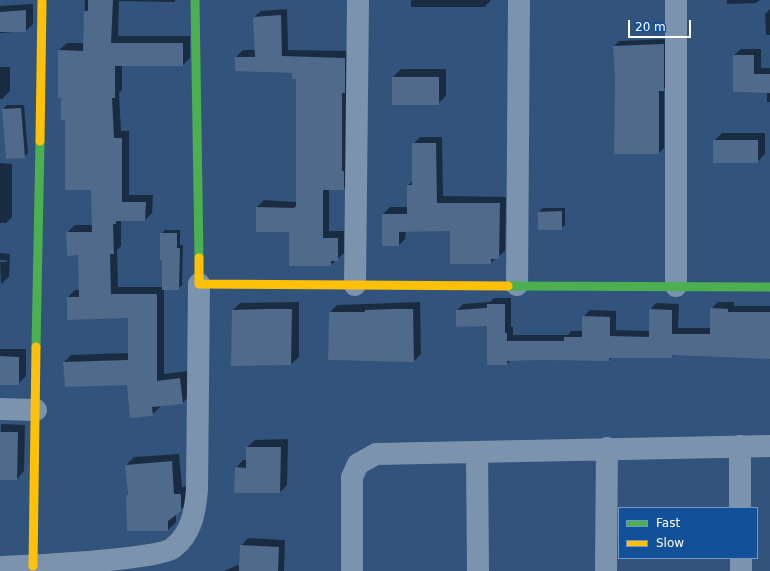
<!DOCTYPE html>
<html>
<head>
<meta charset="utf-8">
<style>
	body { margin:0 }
	#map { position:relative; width:770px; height:571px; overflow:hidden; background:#32537b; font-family:"DejaVu Sans",sans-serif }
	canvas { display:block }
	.legend { position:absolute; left:618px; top:507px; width:140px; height:52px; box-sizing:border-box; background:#13509a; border:1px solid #7196c2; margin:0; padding:5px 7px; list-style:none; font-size:12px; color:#fff }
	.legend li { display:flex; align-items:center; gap:8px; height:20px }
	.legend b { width:20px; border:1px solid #7196c2 }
	.scale { position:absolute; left:628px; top:20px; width:63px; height:18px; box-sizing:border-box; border:2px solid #fff; border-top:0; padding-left:5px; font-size:12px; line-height:14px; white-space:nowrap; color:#fff; -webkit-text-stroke:3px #13509a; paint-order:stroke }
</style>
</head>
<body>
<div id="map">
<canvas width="770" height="571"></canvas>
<ul class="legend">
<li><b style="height:5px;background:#4caf50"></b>Fast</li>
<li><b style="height:5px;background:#ffc107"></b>Slow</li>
</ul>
<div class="scale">20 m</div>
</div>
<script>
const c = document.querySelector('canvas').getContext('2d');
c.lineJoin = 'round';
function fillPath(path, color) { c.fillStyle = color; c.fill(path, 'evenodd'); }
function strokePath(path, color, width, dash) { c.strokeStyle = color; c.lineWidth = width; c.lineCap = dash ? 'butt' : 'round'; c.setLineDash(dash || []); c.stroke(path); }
const shadow = new Path2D(`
	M85,0h91l-2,2 -55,-1 -1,35h72v22l-7,7h-61v25l-3,3 2,38h8v64h24l-1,18 -7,7h-24v26l-4,4 1,37h45l-2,-53 4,-4h15v15h3l-1,40 -4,4h-14v85l23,-3 3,25 -8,7 -22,2v2l-8,8 -24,-31 -62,2 -2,-24 7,-7 58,-2v-36l-61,-20 7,-7h5l-1,-36 -12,-21 8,-8h17v-36l-26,-70 -4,-22 -3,-47 8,-7h17z
	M411,0h80l-6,7h-74z
	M727,0h33l-4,3 -29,1z
	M33,4v20l-7,7 -26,2v-27z
	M287,9l1,41 63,1 -1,132 -7,6h-14v42h15v22l-13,12 -41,-34 -33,-24 7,-7 33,2v-124l-4,-6 -57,-15 7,-7h13l-2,-33 7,-6z
	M770,9v26h-4l-1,-21z
	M668,39v46l-4,4v59l-5,5 -43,-75 -2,-32 5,-5z
	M741,49h20v19h9v34h-3v-10l-33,-37z
	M0,67h10v24l-8,8h-2z
	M401,69h45v27l-8,8 -45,-27z
	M7,105h17l4,48 -4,4 -21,-48z
	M722,133h43v21l-8,8 -43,-21z
	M420,137h22l1,59 63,1 -1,54 -14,12 -40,-33 -45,1 -1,8 -6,6h-16v-31l7,-7h18v-22l5,-4v-37z
	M0,163l12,1v53l-6,6h-6z
	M543,208h22v17l-4,4 -22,-17z
	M0,253l10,1 -1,23 -8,7 -1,-22h7v-2h-7z
	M494,298h17v29h2v8h55l3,-4h12v-14l7,-7 26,1v19l34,1v-21l6,-7 23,1 -1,24h33v-19l7,-7h16v4h36v52l-96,-4 -3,3h-59l-3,3 -66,-2 -32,2 -4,4h-19v-39l-31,-15 6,-6 27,-2z
	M299,302v55l-8,7 -58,-54 7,-7z
	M420,302l1,52 -7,7 -84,-49 7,-7z
	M0,349h26v27l-8,8h-18z
	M1,424l24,1 -1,46 -7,8h-17z
	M288,439l-1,46 -7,7 -44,-24 7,-8h4v-13l8,-7z
	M179,454l3,33 7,-1v16l-13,12v8l-8,8 -41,-34 1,-2 -2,-29 8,-8z
	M248,538l37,2 -1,31h-60l14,-6 2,3 1,-22z`);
const building = new Path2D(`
	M88,0h25l-2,43h72v23h-68v32h-3l2,40h8v64h24l-1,19h-29v3h-3l1,30h-4l1,40h46v87l23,-3 3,26 -31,3 1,9 -23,2 -3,-33 -62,2 -2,-25 65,-2v-42l-61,2v-23h12l-1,-42 -11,1 -1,-24h26l-1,-42h-26v-70h-4v-22h-3v-48l25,1 1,-40h4z
	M26,10v22h-26v-20z
	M281,15l1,41 63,2v35h-3v78h2v19h-21v48h15v23h-7v5h-42v-34h-33v-25l38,1 2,-2v-127h-4v-6l-57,-2v-14h20l-2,-40z
	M664,44v47h-5v63h-45l1,-76 -2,-32z
	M733,55h21v19h16v19l-37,-1z
	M392,77h47v28h-47z
	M21,108l4,50 -19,1 -4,-50z
	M713,140h45v23h-45z
	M412,143h24l1,60h63l-1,56h-8v5h-41v-33l-51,1v14h-17v-32h25v-29h5z
	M562,211v19h-24v-18z
	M160,233h17v15h3l-1,42h-17v-30h-2z
	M487,304h18v29h2v8h57v-4h18v-21l28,1v19l39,1v-28l23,1v24h38v-26l18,1v3h42v47l-98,-4v3h-63v3l-66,-1 -36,1v4h-20v-39l-31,1v-17l31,-2z
	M266,309h26l-1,56 -60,1 1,-56z
	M393,309h20l1,53 -86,-2 1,-48h36v-2z
	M0,356l19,1v28h-19z
	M0,432h18l-1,48h-17z
	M246,447h35l-1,46h-46l1,-26 11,1z
	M172,461l2,33h7v17l-13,10v10h-41l-1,-36h2l-3,-30z
	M240,545l39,2 -1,24h-39z`);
const street = new Path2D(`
	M676,0v286
	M355,285l3,-285
	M517,285l2,-285
	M0,409l36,1
	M740,446v62
	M477,452l1,119
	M741,558v13
	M0,567c27,-1 158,-7 173,-19 19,-15 22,-36 24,-58l2,-206
	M352,571v-94l6,-13 18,-10 394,-8
	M606,571l1,-123`);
const fast = new Path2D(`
	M195,0l4,258
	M508,286l262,1
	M36,347l4,-206`);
const slow = new Path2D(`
	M40,141l2,-141
	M199,258v26l309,2
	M33,566l3,-219`);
fillPath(shadow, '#0007');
fillPath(building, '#4f6a8a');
strokePath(street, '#7c93ad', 22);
strokePath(fast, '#4caf50', 9);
strokePath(slow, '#ffc107', 9);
</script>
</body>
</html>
